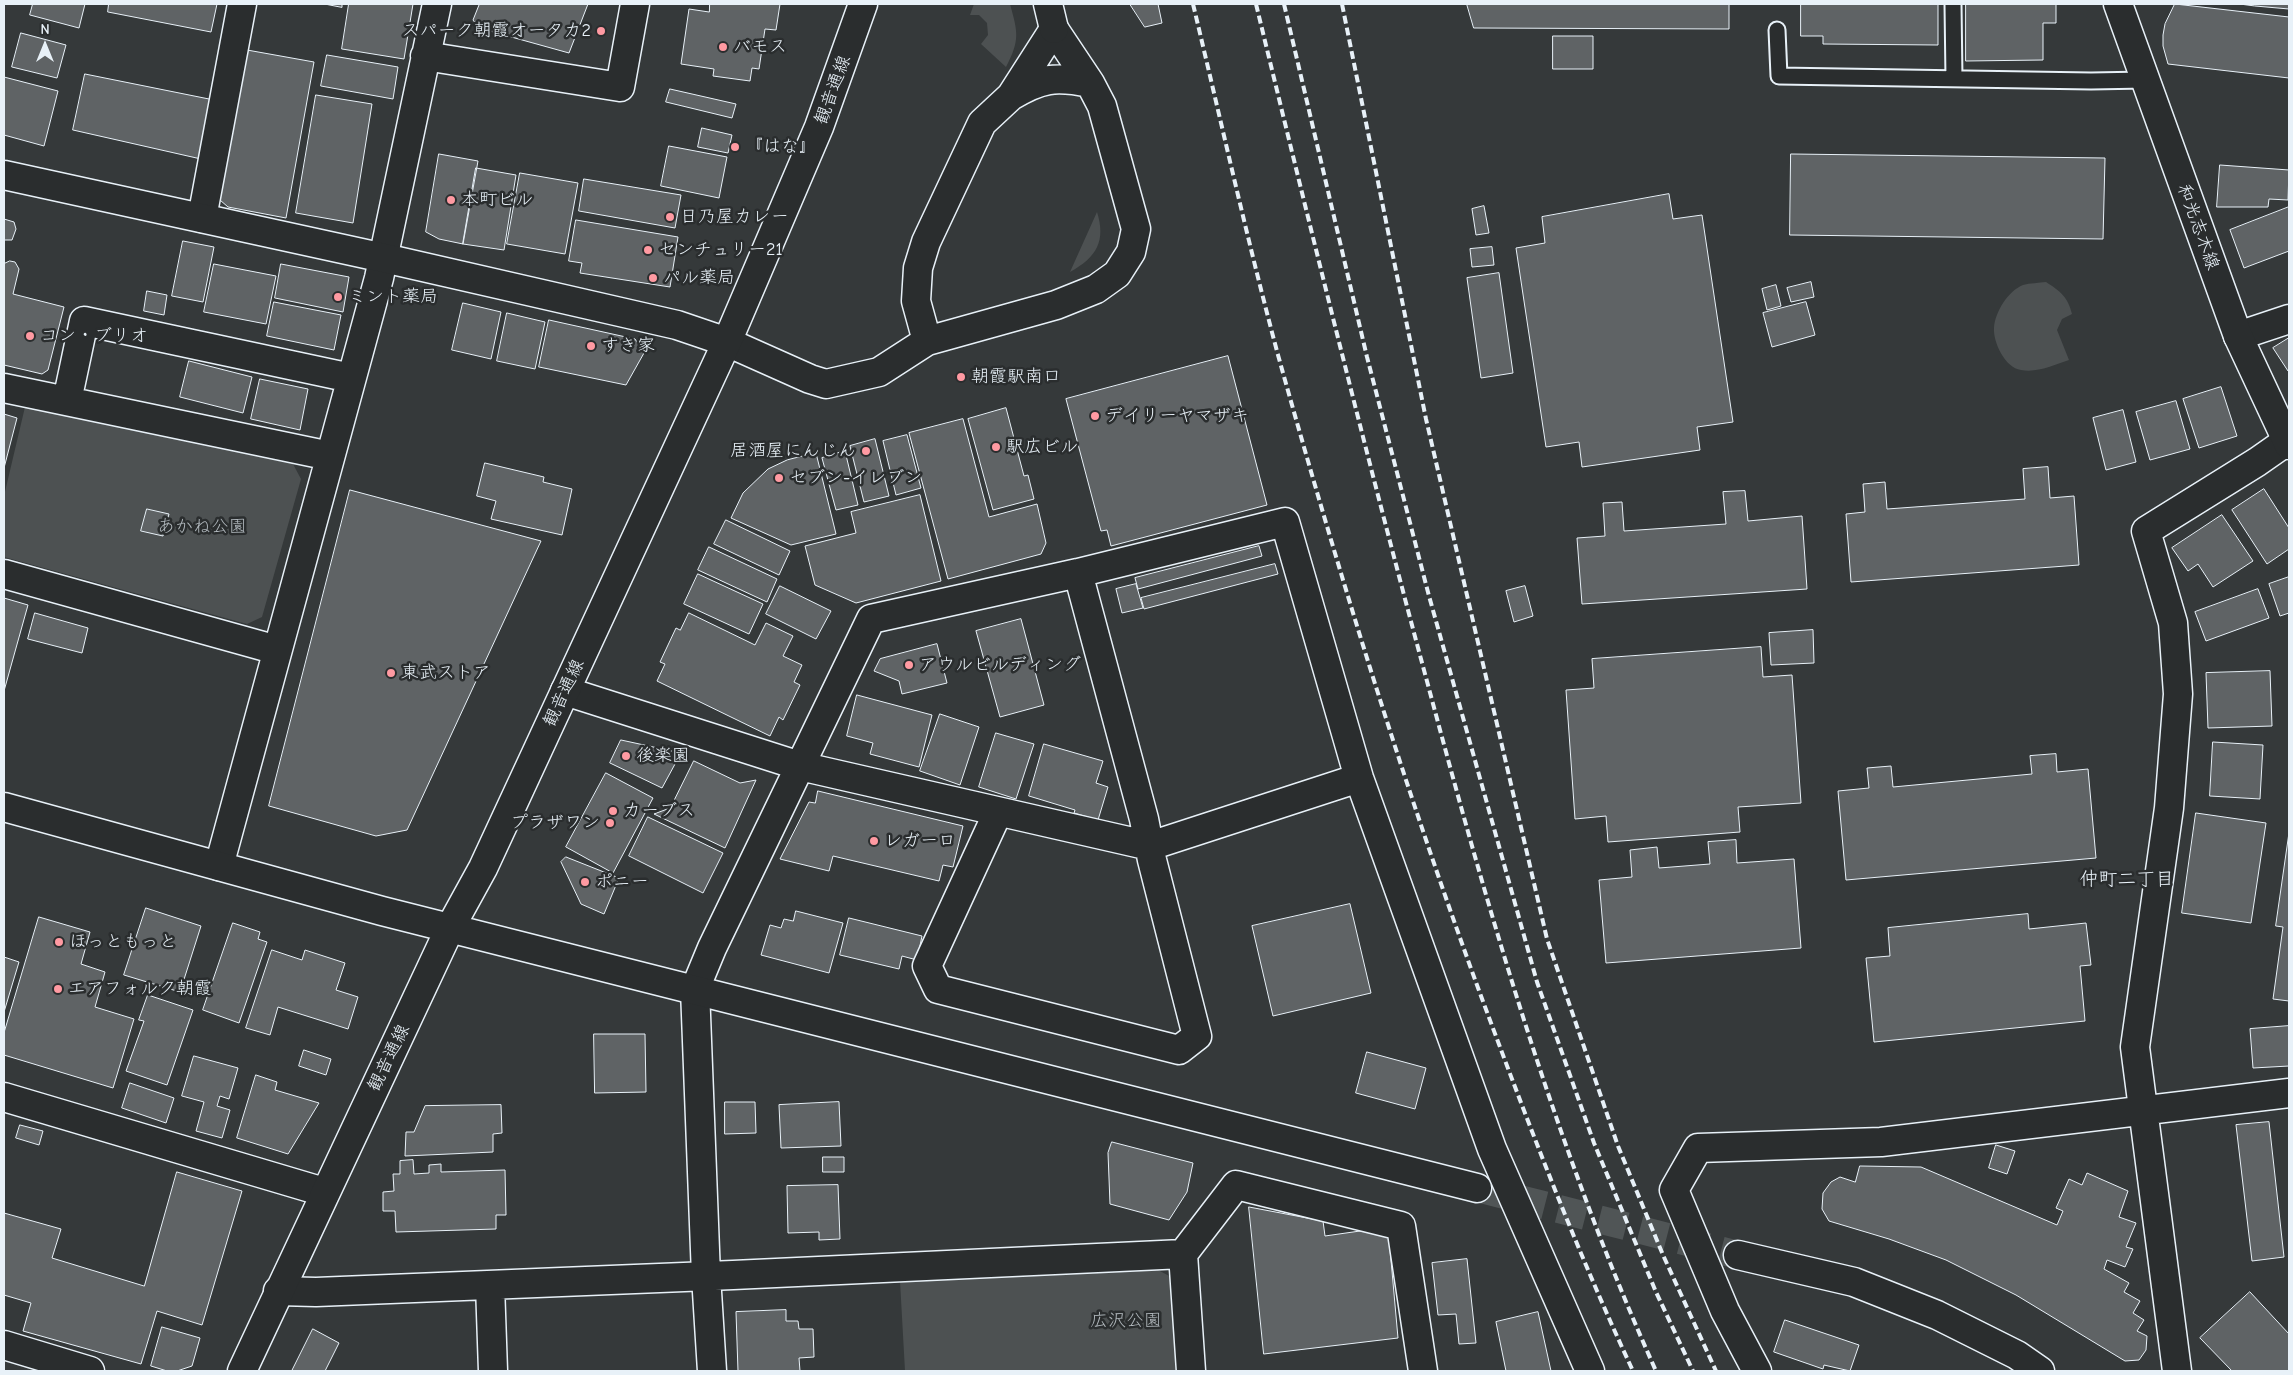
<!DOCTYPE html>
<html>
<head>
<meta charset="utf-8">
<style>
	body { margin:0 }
	#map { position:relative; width:2293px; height:1375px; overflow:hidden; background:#35393a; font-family:"Comic Neue",sans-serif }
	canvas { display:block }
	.frame { position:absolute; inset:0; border:5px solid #e8f1f8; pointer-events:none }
	.north { position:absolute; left:20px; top:20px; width:50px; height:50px; -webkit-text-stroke:4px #2a2d2e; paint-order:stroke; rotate:0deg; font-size:14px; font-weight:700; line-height:20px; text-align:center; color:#e8f1f8 }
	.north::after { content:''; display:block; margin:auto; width:18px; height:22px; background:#e8f1f8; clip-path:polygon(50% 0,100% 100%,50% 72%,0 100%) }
</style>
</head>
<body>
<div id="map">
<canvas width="2293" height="1375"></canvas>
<div class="frame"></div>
<div class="north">N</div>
</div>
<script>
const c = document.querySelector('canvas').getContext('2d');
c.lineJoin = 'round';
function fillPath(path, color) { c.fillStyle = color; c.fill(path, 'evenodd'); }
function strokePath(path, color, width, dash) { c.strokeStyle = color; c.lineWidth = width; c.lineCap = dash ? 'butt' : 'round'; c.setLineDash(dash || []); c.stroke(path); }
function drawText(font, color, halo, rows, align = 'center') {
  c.font = font + ' "Comic Neue","Klee One",sans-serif'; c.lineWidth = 5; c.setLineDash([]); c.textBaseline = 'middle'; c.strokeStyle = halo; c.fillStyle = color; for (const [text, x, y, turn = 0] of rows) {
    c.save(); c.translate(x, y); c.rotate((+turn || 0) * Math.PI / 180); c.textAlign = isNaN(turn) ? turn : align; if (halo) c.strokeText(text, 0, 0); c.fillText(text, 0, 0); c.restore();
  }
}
const green = new Path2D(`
	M974,4h36c8,29 10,36 -4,63l-25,-23 7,-9 -1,-12 -8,-8h-9z
	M1097,212c9,29 0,45 -27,60z
	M2046,282c14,9 22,15 26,32l-10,5 -5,11 12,30c-16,5 -31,13 -48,10 -16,-2 -28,-28 -27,-42 1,-16 14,-37 29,-43 7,-2 16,-2 23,-3z
	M25,407l268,57 8,15 -39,138 -15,7 -243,-67v-61z
	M1158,1270l17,9 4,92h-274l-5,-90z`);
const building = new Path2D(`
	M33,4h52l-6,24 -49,-13z
	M109,4h108l-6,28 -103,-20z
	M325,4h17v3z
	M349,4h64l-9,55 -62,-10z
	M475,4h113l-19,49 -90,-25 -6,-8 6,-15z
	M710,4h70l-4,26 -11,-1 -6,40 -7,-1 -2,13 -37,-5 1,-7 -33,-5 8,-55 20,3z
	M1130,4h28l4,19 -17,4z
	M1467,4h262v25l-255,-1z
	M1801,4h137v41l-115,-1v-8h-22z
	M1966,4h90v19h-13v37l-77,1z
	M2175,4l114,13v61l-121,-14 -5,-18v-11l2,-11z
	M2240,4h49v5l-34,-3z
	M21,33l45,12 -9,33 -45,-11z
	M1553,36h40v33h-40z
	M247,50l67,12 -28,156 -58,-11 -8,-7z
	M327,55l71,12 -5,32 -72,-13z
	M85,74l129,26 -13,59 -128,-29z
	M4,77l54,14 -14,55 -40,-11z
	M670,89l66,15 -4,14 -66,-16z
	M316,95l56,9 -19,119 -57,-10z
	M702,128l30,7 -4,18 -30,-6z
	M669,146l58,11 -8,41 -58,-12z
	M439,154l39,7 -15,83 -24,-5 -13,-7z
	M1791,154l314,4 -2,81 -313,-4z
	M2220,165l69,5 -1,30 -19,-1 -1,8h-51z
	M476,168l40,7 -12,75 -41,-6z
	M520,173l58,10 -13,71 -58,-10z
	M584,179l97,16 -6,33 -96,-17z
	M1669,194l4,25 29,-4 31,207 -36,5 3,23 -118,17 -3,-25 -33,5 -30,-199 29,-5 -3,-26z
	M1484,206l5,27 -13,2 -4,-26z
	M2289,207v44l-45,17 -14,-38z
	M4,219l10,3 2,7 -4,11h-8z
	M576,220l102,17 -8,50 -90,-14 2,-10 -13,-2z
	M183,241l31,6 -11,55 -31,-6z
	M1492,247l2,18 -22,2 -2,-18z
	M10,261l5,1 4,7 -6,25 51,13 -16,63 -6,4 -38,-9v-101z
	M214,264l62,12 -10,48 -62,-12z
	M281,264l68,13 -6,35 -68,-14z
	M1499,273l14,100 -32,5 -14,-100z
	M1811,282l3,15 -23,5 -4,-14z
	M1776,285l5,21 -14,4 -5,-21z
	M147,291l20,4 -3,20 -20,-4z
	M274,302l67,13 -7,35 -67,-14z
	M1806,302l9,33 -43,12 -9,-34z
	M463,303l38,9 -10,47 -39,-9z
	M507,313l38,9 -10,47 -38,-8z
	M549,320l86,19 9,14 -18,32 -87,-18z
	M2289,338v32l-1,1 -15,-23z
	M1228,356l39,149 -156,41 -4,-16 -6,1 -35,-132z
	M189,361l63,16 -9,36 -63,-16z
	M260,379l48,10 -8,41 -49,-11z
	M2221,387l16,49 -38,12 -16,-49z
	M2176,401l14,48 -40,11 -14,-48z
	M1006,408l18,68 4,-1 6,24 -41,11 -25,-91z
	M2123,410l13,52 -30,8 -13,-52z
	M4,414l13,4 -13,50z
	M963,419l26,98 48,-13 9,39 -5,11 -93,25 -39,-146z
	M907,435l14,53 -25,7 -13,-54z
	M875,439l14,57 -25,6 -14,-56z
	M845,451l13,54 -22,5 -14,-52z
	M816,453l20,81 -45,11 -60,-27 12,-25 25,-24 19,-9z
	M485,463l59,14 -1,5 29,7 -10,46 -71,-16 5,-18 -19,-5z
	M2048,467l2,31 24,-2 5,69 -228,17 -5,-68 19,-2 -2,-28 22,-2 2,27 138,-10 -2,-30z
	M2264,489l25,39v21l-22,15 -35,-54z
	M350,490l191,51 -134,289 -31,6 -107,-30z
	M1745,491l3,30 54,-5 5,73 -225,15 -5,-66 28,-2 -2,-33 19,-1 2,29 102,-7 -3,-32z
	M920,495l21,86 -85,22 -41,-18 -10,-39 51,-13 -5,-21z
	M147,509l22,5 -6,22 -22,-5z
	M2222,515l31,46 -40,26 -15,-23 -10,7 -16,-23z
	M726,520l64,31 -11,24 -65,-31z
	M1259,546l3,10 -124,33 -3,-11z
	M709,547l68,32 -10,23 -69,-32z
	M1275,564l3,10 -134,35 -3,-11z
	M698,574l65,30 -14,30 -65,-30z
	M2289,577v36l-9,3 -11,-32z
	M1136,584l7,24 -21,5 -6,-24z
	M780,586l51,25 -15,28 -50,-25z
	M1525,586l8,30 -19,6 -8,-31z
	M2258,589l11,29 -63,23 -11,-29z
	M4,598l24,7 -24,86z
	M35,613l53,15 -6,25 -54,-14z
	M689,613l66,32 11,-22 27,13 -10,20 19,9 -8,17 6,3 -17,35 -4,-3 -9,19 -113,-55 8,-17 -5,-2 16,-34 4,2z
	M1021,619l23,86 -44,12 -24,-86z
	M1813,630l1,33 -43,2 -2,-32z
	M937,644l10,39 -45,11 -3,-13 -25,-10 6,-12z
	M1761,647l2,30 29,-2 9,128 -63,4 2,25 -132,10 -2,-26 -31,3 -9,-129 28,-2 -2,-29z
	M2270,671l2,55 -64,2 -2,-55z
	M857,695l75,20 -13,52 -49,-13 3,-11 -26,-7z
	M940,714l39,13 -19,58 -40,-14z
	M996,733l38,11 -18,55 -37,-12z
	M621,740l60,13 -19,35 -52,-25z
	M2213,742l50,3 -3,54 -50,-3z
	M1044,744l59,17 -7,22 12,4 -10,33 -24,-7 1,-3 -46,-14z
	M2056,754l1,18 31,-3 8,89 -250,22 -8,-89 31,-3 -2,-20 24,-2 2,21 139,-13 -2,-18z
	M694,761l46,22 16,-3 -31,68 -71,-34 16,-6z
	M606,773l47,25 -40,75 -47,-26z
	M818,791l145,35 -10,41 -10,-2 -4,16 -106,-25 -4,15 -49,-12 29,-57 6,1z
	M2196,813l70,10 -15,100 -69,-10z
	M648,817l75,36 -20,40 -74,-37z
	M2289,833v168l-16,-2 10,-72 -7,-1z
	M1736,840l1,23 57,-4 7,89 -195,15 -7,-83 33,-3 -2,-27 27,-3 2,21 51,-4 -2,-22z
	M566,857l53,21 -15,36 -23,-10 -20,-42z
	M1350,904l21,89 -98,23 -21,-90z
	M146,908l55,18 -21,66 -56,-17z
	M796,911l47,12 -14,50 -68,-18 9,-30 11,3 3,-9 9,2z
	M2028,914l1,15 57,-6 5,42 -11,1 5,55 -211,21 -8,-84 24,-2 -2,-28z
	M39,917l51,15 -9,32 24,8 -10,35 39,12 -21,69 -109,-33v-22z
	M849,918l73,18 -5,24 -15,-4 -3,13 -59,-14z
	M233,923l27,9 -2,7 9,3 -28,81 -36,-13z
	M272,950l30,10 3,-10 40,13 -9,27 22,7 -10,32 -70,-22 -8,28 -24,-7z
	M4,957l15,5 -15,50z
	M148,995l45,15 -26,75 -41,-14 18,-50 -5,-1z
	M2289,1026v40l-36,2 -3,-39z
	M594,1034h51l1,58 -51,1z
	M304,1050l27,9 -5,16 -27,-9z
	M1367,1052l59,16 -11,41 -59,-16z
	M194,1056l44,12 -9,31 -9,-3 -3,10 13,4 -8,28 -26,-7 8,-29 -22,-6z
	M256,1075l21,7 -2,8 44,13 -31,51 -51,-16z
	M130,1083l44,15 -8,25 -44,-15z
	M725,1102h30l1,31 -31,1z
	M839,1102l2,44 -60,2 -2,-43z
	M501,1105l1,28 -9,1v18l-88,4 1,-24h8l11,-26z
	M2269,1122l15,135 -32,4 -16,-136z
	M20,1125l23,6 -4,14 -23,-7z
	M1112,1142l81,21 -6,29 -18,28 -59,-16 -2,-51z
	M1996,1145l19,6 -8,23 -18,-6z
	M823,1157h21v15h-21z
	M413,1160l1,14 15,-1v-8l12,-1v8l64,-2 1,45h-10v14l-100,3 -1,-21h-12v-19l11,-1 -1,-17h7v-13z
	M1860,1166l61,1 136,58 6,-14 -7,-3 13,-29 13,6 5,-12 41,18 -9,26 17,6 -10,24 7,2 -8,18 -18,-7 -3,9 25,14 -5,9 16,9 -7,12 11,7 -7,11 10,5 -1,14 -7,10 -14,1 -109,-66 -70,-35 -57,-21 -60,-18 -7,-12 1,-16 8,-11 9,-5 15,5z
	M177,1172l65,19 -40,134 -45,-14 -16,53 -118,-33 8,-28 -27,-8v-82l57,16 -9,29 92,28z
	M838,1185l2,54 -21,1v-8l-31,1 -1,-47z
	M1249,1207l74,14 2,15 63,-9 10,111 -134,16z
	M1467,1259l9,84 -17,1 -3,-30 -18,1 -6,-52z
	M2250,1292l39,42v37h-57l-32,-33z
	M786,1310v11h12l1,8h14l1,28 -15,1 1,13h-62l-2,-59z
	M1538,1312l13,59h-45l-10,-49z
	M1785,1320l74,25 -9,26 -26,-6 -1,4 -49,-17z
	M162,1327l38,11 -8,28 -15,5h-10l-16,-5z
	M313,1329l26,14 -14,28h-33z`);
const tertiaryTunnel = new Path2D(`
	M1477,1188l261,67`);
const service = new Path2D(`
	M1953,4l1,75
	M1777,30l2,46 312,5 54,-1`);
const minor = new Path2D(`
	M425,56l195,31 15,-83
	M1011,96c30,-18 44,-20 79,-13
	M202,218l40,-214
	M2238,336l51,-17
	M727,342l83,37 16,5 53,-12 48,-31 129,-36 40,-16 21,-15 14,-22 5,-23 -34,-123 -12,-23 -36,-54 -43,67 -29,27 -56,119 -8,26 -2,33 11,40
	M4,388l326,68
	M67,401l17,-80 267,57
	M4,574l273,76
	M565,691l235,75 350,80 209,-68
	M998,812l-71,154 11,23 241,61 18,-14 -45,-176 -8,-41 -66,-246
	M219,866l160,-588 58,-274
	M4,1097l320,95
	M490,1285l3,86
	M278,1291l38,1 417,-17 450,-21
	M4,1345l86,26
	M712,1371l-6,-95 -11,-287 17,-41 159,-329 207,-46 207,-51 74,256 133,371 98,222
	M1191,1371l-8,-117 53,-69 165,41 22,145
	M1757,1371l-32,-60 -51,-121 24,-42 183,-6 408,-49
	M2177,1371l-42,-324 34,-239 9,-114 -5,-71 -27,-92 111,-69 30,-21`);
const tertiary = new Path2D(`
	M1048,4l6,25
	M4,175l380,83 293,67 50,17
	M4,807l378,104 1095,277
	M1738,1255l116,27 83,33 80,40 23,16
	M242,1371l208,-443 33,-60 244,-526 92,-215 44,-123`);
const secondary = new Path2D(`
	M2118,4l120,332 51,109`);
const rail = new Path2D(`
	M1193,4c28,117 54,235 85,351 60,216 126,431 203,641 47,127 95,253 152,375
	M1256,4c55,227 111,455 172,681 62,233 129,466 228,686
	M1284,4l83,353 62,239 108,386 57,161 62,149 37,79
	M1342,4l84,415 121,520 71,207 45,109 53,116`);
const markers = [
	[601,31,5,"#ff9aa2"],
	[723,47,5,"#ff9aa2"],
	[735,147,5,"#ff9aa2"],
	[451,200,5,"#ff9aa2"],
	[670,217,5,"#ff9aa2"],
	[648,250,5,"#ff9aa2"],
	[653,278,5,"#ff9aa2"],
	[338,297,5,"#ff9aa2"],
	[30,336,5,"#ff9aa2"],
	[591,346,5,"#ff9aa2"],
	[961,377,5,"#ff9aa2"],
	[1095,416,5,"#ff9aa2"],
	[996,447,5,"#ff9aa2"],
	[866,451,5,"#ff9aa2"],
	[779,478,5,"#ff9aa2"],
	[909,665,5,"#ff9aa2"],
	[391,673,5,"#ff9aa2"],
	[626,756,5,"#ff9aa2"],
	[613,811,5,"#ff9aa2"],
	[610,823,5,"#ff9aa2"],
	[874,841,5,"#ff9aa2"],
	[585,882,5,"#ff9aa2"],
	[59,942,5,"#ff9aa2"],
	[58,989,5,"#ff9aa2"]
];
const poiNames = [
	["スパーク朝霞オータカ2",591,31,"right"],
	["バモス",733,47],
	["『はな』",745,147],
	["本町ビル",461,200],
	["日乃屋カレー",680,217],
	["センチュリー21",658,250],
	["パル薬局",663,278],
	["ミント薬局",348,297],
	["コン・ブリオ",40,336],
	["すき家",601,346],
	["朝霞駅南口",971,377],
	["デイリーヤマザキ",1105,416],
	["駅広ビル",1006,447],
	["居酒屋にんじん",856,451,"right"],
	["セブン-イレブン",789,478],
	["アウルビルディング",919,665],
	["東武ストア",401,673],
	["後楽園",636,756],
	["カーブス",623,811],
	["プラザワン",600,823,"right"],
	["レガーロ",884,841],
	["ポニー",595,882],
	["ほっともっと",69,942],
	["エアフォルク朝霞",68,989]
];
const streetNames = [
	["観音通線",833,90,-70],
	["和光志木線",2198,227,70],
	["観音通線",564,693,-65],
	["観音通線",389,1058,-64]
];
const parkNames = [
	["あかね公園",202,527],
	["広沢公園",1126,1321]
];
const neighbourhoodNames = [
	["仲町二丁目",2127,880]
];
fillPath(green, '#4d5152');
fillPath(building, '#5f6365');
strokePath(building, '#e8f1f8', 1);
strokePath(tertiaryTunnel, '#505556', 28, [28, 14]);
strokePath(service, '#e8f1f8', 19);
strokePath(minor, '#e8f1f8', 31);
strokePath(tertiary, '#e8f1f8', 31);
strokePath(secondary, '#e8f1f8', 31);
strokePath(service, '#2a2d2e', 15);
strokePath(minor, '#2a2d2e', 28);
strokePath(tertiary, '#2a2d2e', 28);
strokePath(secondary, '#2a2d2e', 28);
strokePath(rail, '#e8f1f8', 4, [8, 4]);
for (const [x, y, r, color] of markers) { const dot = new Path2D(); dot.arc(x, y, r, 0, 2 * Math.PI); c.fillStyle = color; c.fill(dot); strokePath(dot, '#2a2d2e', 2); }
drawText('18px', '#e8f1f8', '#2a2d2e', poiNames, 'left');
drawText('18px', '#e8f1f8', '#2a2d2e', streetNames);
drawText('18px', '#b2b9be', '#2a2d2e', parkNames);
drawText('19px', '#e8f1f8', '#2a2d2e', neighbourhoodNames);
</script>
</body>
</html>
